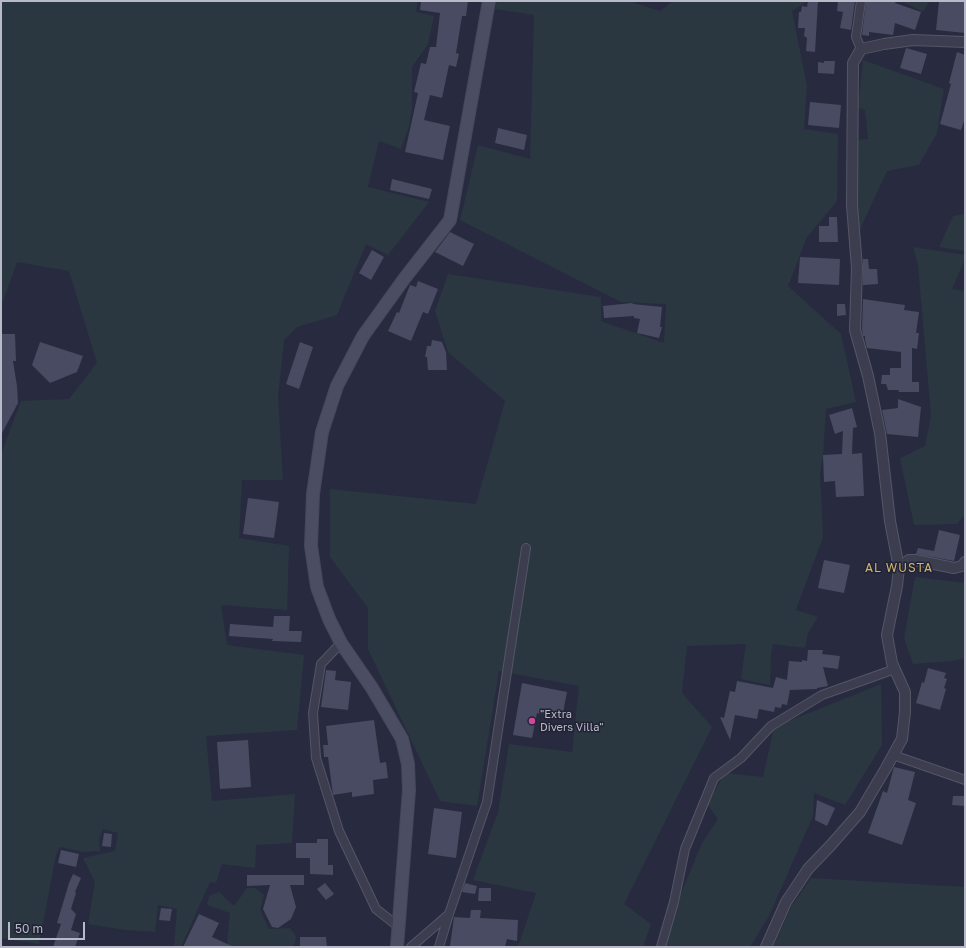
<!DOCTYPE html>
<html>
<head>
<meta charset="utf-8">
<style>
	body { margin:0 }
	#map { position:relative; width:966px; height:948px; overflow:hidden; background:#282b3f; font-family:"Golos Text",sans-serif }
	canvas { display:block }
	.frame { position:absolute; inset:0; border:2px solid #b9bac9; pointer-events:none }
	.scale { position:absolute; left:8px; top:922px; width:77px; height:18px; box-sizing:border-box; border:2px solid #b9bac9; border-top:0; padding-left:5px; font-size:12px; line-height:14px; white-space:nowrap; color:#b9bac9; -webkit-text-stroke:3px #212334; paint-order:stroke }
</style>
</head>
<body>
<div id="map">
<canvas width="966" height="948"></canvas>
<div class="frame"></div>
<div class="scale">50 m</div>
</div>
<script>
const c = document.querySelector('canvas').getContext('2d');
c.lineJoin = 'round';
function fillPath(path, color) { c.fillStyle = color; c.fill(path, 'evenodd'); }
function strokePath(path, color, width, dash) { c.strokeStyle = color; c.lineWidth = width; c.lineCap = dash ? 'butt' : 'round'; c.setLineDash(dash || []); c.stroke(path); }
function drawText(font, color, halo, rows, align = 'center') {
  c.font = font + ' "Golos Text",sans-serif'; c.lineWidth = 3; c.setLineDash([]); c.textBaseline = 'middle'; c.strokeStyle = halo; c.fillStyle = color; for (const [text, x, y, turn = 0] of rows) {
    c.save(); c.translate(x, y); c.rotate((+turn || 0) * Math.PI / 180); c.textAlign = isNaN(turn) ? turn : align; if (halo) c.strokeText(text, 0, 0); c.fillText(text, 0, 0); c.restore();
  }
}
const green = new Path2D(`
	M1,1h417l-2,11 18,4 -6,28 -16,23v40l-3,19 -8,23 -22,-8 -11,46 61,15 -41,53 -22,-11 -29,71 -40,12 -13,13 -6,57 5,83h-41l-3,58 50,8 -2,64 -66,-5 6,40 77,10 -7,75 -91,6 6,65 83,-7 -3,49 -36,2 -1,23 -33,-4 -6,19 -6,-1 -29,65 -7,-1 3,-37 -19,-4 -3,27 -30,-2 -37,-6 7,-42 -12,-24 32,-7 3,-18 -15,-4 -4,10 1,12 -16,1 -24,-5 -4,8 -17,89 -38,-6v-484l20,-53 48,-2 28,-36 -28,-92 -52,-9 -16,45z
	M497,1h132l31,10 13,-10h132v2l-13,8 15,75 -3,43 34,5 -1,67 -30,36 -19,49 53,48 15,68 -30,7 -3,46 -3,18 3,64 -27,73 22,7 -10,16 -3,15 -32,-4 -2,11 -1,30 -29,-6 5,-35 -59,2 -5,47 30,34 -88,177 27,20 -8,23h-125l18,-54 -63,-13 25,-68 11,-68 63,8 7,-66 -80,-15 -22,135 -37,-5 -72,-152v-41l-38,-51v-68l146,15 29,-103 -57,-49 -13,-41 13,-37 153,23v24l63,22 2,-39 -45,-2 -161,-82 18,-75 52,14 4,-144 -39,-6z
	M902,1h28l-7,11z
	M863,60l81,29 -7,44 -18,32 -32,6 -32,69 3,-100 10,-1 -3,-29 -7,-2z
	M965,214v37l-26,-4 14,-31z
	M913,247l52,8v4l-13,30 13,2v223l-8,10 -43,1 -14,-67 25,-12 6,-30 -13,-151z
	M915,577l50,6v75l-14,3 -38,3 -9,-26z
	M881,684l1,61 -37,60 -31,-12 -1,23 -44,100 -19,31h-88l6,-22 34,-82 16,-24 -11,-15 18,-31 38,4 11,-50z
	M811,878l154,9v60h-192l18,-40z
	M247,888h8l9,7 -4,15 9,19 21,-1 6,8 -1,8 -5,3h-60l-3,-4 3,-30 -23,-8 2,-9 10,-4 15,14z`);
const building = new Path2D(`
	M421,1h47l-2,15h-4l-6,37 3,1 -3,13 -7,-2 -7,33 -12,-3 -6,25 26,6 -7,34 -38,-8 13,-59 -4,-1 7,-29 5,1 4,-17h6l4,-34 -20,-3z
	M808,1h10l-3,51 -9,-1 1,-13 -3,-2 1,-8h-7l1,-16h2l1,-6 5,1z
	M838,1h17l-4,29 -11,-2 3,-16 -6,-1z
	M866,1h30l-1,2 26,9 -6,18 -20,-7 -2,12 -24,-3v4l-7,-1z
	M939,1l26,1v31l-29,-3z
	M906,48l21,6 -6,20 -21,-6z
	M957,52l8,3v63l-4,12 -21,-6 11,-40 -2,-1z
	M824,61h11l-1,13 -16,-1v-11l6,1z
	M810,102l31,3 -2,23 -31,-3z
	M498,128l29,7 -3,15 -29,-7z
	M392,179l40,10 -3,10 -39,-9z
	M829,217h8l1,25h-19v-16h10z
	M450,232l24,12 -11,22 -28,-14z
	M372,250l12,7 -13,23 -12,-7z
	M800,257l40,2 -1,26 -41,-2z
	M863,259h5l1,10h8l1,15 -15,1z
	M418,281l20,8 -10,25 -5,-2 -12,29 -23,-10 9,-19 2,1 11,-28 6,2z
	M863,299l42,6 -1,5 15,2 -3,21h3l-2,16 -5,-1v34h7v10h-21l1,-2h-11l-2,-6h-5l1,-9h8v-7h11v-16l-34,-4 -2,-8v-4h-2l-1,-7z
	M632,303l1,1 29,3 -2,20h2l-3,11 -22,-5 3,-14 -6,-1v-2l-30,2 -1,-12z
	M837,304h8l1,11 -9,1z
	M1,334h14l1,27h-3l4,25 1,17 -17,32z
	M432,340l10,2 4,10 1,18h-19l-1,-13h-2l2,-11h4z
	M40,342l43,14 -6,16 -27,11 -18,-18z
	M300,342l13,5 -14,42 -13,-5z
	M898,399l23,8 -3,30 -31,-3 -5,-24 16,-2z
	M852,408l5,19 -4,1 -1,26 10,-1 2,43 -28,1 -1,-16 -11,1 -1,-27 19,-1 1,-23 -8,3 -6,-19z
	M248,498l31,4 -5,36 -31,-4z
	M939,530l21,5 -6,26 -38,-7 2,-6 16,3z
	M824,560l26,5 -6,28 -26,-5z
	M274,616h16l-1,15h13l-1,11 -29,-1 1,-2 -44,-3 1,-12 43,3z
	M808,650h15l-1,4 18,2 -2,13 -15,-2 5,19 -11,2v1l-27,1 -3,15 -5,-1 -1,4 -6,-1 -1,5 -15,-3 -2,10 -22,-4 -5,25 -10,-23 4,1 6,-27 5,1 2,-11 36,7 3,-11 11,3 2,-19 13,1v-2l5,1z
	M928,668l18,5 -2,5 3,1 -3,9 2,1 -6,21 -24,-7 6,-21 2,1z
	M326,670l10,1 -1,9 16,2 -3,28 -27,-3z
	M522,683l45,9 -5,26 -25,-5 -5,25 -19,-3z
	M374,720l6,43 6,-1 2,16 -15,2 1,14 -22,3v-5l-19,3 -5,-38h-4l-1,-12h5l-2,-19z
	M248,740l3,47 -31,2 -3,-47z
	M894,767l21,5 -7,28 8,3 -14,42 -34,-12 15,-42 4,2z
	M953,796h12v10l-13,-1z
	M817,800l18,8 -8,18 -12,-6z
	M434,808l28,4 -6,46 -28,-4z
	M104,833l8,1 -1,13 -9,-1z
	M317,839h11v26h5v10l-23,-1v-16h-14v-15h21z
	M61,850l18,4 -3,13 -18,-4z
	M73,874l8,4 -6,14 1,1 -5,16 5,5 -5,16 9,3 -5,14h-22l8,-23 -4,-1 12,-40z
	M247,875h57v10h-14l6,22 -5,12 -13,9 -6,-1 -9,-18 7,-24 -23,1z
	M325,883l9,11 -8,6 -9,-11z
	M465,883l12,3 -2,8 -13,-2z
	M479,888h12v13h-13z
	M161,908l11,1 -2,12 -11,-1z
	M471,910h10l-1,8 38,2 -1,21 -10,-2 -2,8 -55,-1 4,-29 16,1z
	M199,914l20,9 -7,14 22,10h-51z
	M300,937h26l1,10h-27z`);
const minor = new Path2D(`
	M861,49l-5,-12 5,-36
	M341,643l-20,21 -8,49 3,45 23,73 37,78 23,18
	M893,755l72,25
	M411,947l38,-33 38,-112 39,-254
	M439,947l10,-33
	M661,947l13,-45 11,-53 29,-71 27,-20 30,-32 51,-31 73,-26`);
const tertiary = new Path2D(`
	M899,568l10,-8h6l39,8 8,-2 3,-4
	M766,947l20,-45 22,-33 23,-24 29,-33 26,-44 16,-29 3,-27v-20l-13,-29 -5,-28 10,-49 2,-18 -9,-47 -10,-88 -12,-57 -13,-46 2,-62 -5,-63 1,-142 8,-14 23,-5 29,-4 52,2`);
const secondary = new Path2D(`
	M397,947l12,-157 -1,-26 -6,-25 -30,-51 -31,-45 -12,-24 -12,-32 -6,-41 2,-52 9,-62 15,-46 26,-50 41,-57 46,-59 39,-219`);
const markers = [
	[532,721,4,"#d1479c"]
];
const poiNames = [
	["\"Extra",540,715],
	["Divers Villa\"",540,728]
];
const neighbourhoodNames = [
	["AL WUSTA",899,568]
];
fillPath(green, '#2a3740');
fillPath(building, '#484b61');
strokePath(minor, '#545666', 10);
strokePath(tertiary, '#545666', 12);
strokePath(secondary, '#464758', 14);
strokePath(minor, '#3c3e4f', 8);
strokePath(tertiary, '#3c3e4f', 10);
strokePath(secondary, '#4b4d62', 12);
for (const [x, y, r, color] of markers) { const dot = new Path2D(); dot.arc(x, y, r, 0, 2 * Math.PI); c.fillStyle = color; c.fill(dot); strokePath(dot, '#212334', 1.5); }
drawText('11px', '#b9bac9', '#212334', poiNames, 'left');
c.letterSpacing = '1px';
drawText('12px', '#cdb370', '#212334', neighbourhoodNames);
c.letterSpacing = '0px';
</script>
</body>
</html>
